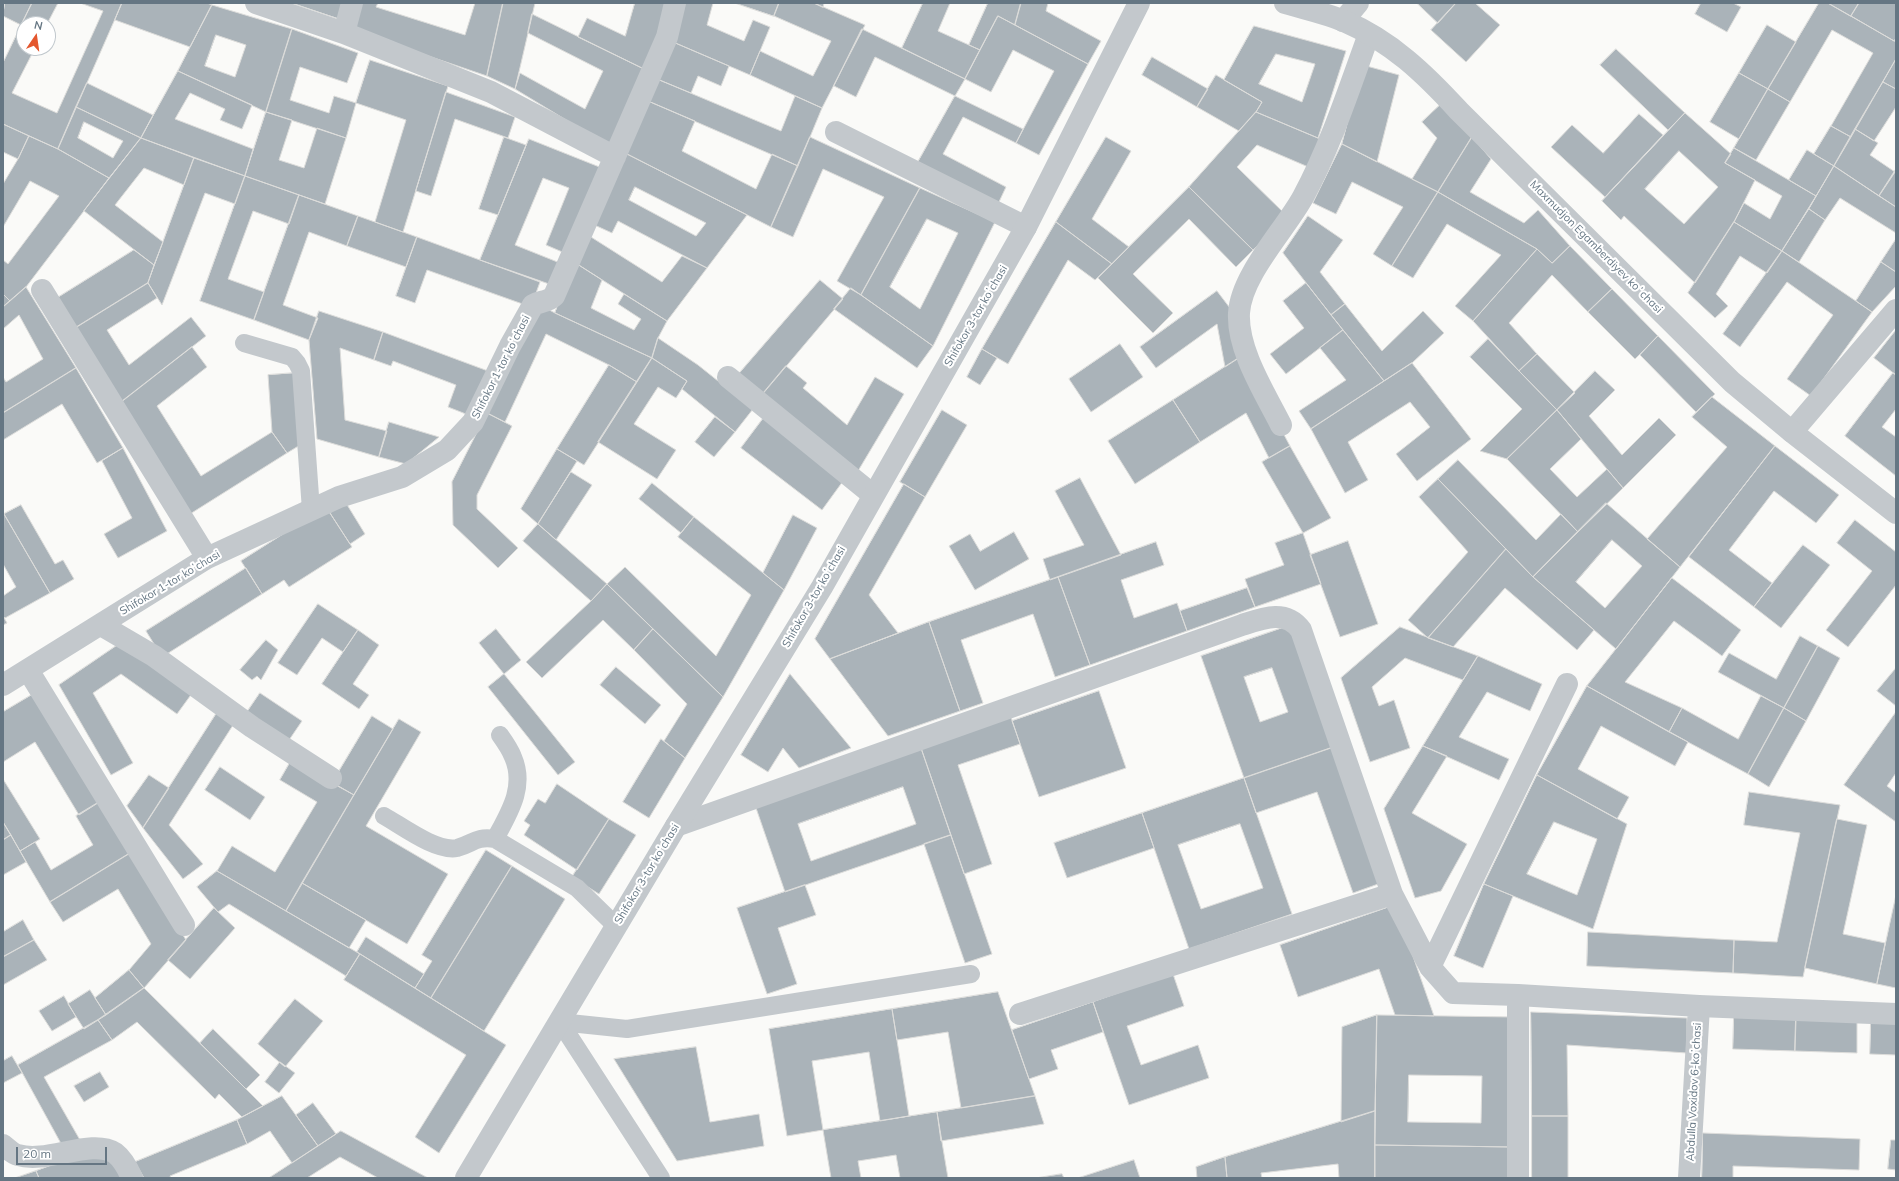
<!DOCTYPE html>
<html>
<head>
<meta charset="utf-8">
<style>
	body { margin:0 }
	#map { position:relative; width:1899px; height:1181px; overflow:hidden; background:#fafaf8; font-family:Mulish,sans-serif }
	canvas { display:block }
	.frame { position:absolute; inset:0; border:4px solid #657683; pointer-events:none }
	.north { position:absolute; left:16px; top:16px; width:40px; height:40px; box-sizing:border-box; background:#fff; border:1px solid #c1c8cd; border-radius:50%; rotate:13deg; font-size:11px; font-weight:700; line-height:16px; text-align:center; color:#657683 }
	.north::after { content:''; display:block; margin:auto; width:14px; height:18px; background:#e4572e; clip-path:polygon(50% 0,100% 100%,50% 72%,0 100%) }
	.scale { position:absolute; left:16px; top:1147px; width:91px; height:18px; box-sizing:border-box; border:2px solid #657683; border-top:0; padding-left:5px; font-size:12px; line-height:14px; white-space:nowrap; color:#657683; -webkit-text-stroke:3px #fff; paint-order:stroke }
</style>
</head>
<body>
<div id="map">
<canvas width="1899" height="1181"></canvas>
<div class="frame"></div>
<div class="north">N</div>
<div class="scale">20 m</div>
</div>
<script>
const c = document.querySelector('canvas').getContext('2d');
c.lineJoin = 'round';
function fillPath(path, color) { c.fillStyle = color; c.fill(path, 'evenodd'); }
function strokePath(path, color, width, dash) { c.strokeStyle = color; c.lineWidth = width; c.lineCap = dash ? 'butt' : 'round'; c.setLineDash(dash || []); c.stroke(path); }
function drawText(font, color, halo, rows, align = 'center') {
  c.font = font + ' Mulish,sans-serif'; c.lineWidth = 4; c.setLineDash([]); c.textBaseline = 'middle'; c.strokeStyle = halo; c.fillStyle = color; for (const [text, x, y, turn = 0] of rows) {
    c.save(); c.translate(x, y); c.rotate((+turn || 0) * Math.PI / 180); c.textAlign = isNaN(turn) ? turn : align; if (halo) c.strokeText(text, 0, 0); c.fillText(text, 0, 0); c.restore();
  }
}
const building = new Path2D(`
	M5,3h27l-11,22 -18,-9z
	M32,3h26l-11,21h-23v24h11l-23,45 45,20 46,-102 -23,-8h42l-64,146 -55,-25v-61z
	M122,3h85l5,2 -22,42 -75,-27z
	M292,3h56l-5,17z
	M357,3h21l-2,4 89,28 10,-32h28l-16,73 -138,-47z
	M503,3h32l-20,86 -28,-13z
	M635,3h32l-21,67 -68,-33 9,-19 38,18z
	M683,3h30l-6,22 37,16 9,-21 17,7 -20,48 -77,-33z
	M735,3h44l-5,13z
	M779,3h35l51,22 -43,83 -72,-33 10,-24 53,25 18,-35 -57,-25z
	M814,3h10l-1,4z
	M923,3h27l-12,28 42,19 -15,29 -63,-31z
	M988,3h33l-6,22 -17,-9 -18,34 -11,-5z
	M1021,3h27l-2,8 55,30 -13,23 -73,-39z
	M1417,3h39l-18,20z
	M1456,3h19l25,22 -34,37 -35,-32z
	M1701,3h32l8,4 -14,25 -32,-18z
	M1819,3h9l68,39v17l-45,78 -20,-11 42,-73 -41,-23 -42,72 -22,-13z
	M1828,3h31l-8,13z
	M1859,3h37v35l-2,3 -43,-25z
	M212,5l80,24 -26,83 -88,-41zM216,35l30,10 -11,32 -30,-11z
	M532,14l114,56 -37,76 -94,-57 5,-16 65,36 18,-38 -75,-38z
	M998,16l90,48 -49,91 -23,-12 38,-72 -41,-21 -22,42 -26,-13z
	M1767,25l29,17 -28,47 -29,-16z
	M1254,26l92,25 -28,87 -62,-26 6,-10 -38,-22zM1276,54l39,10 -13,38 -43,-18z
	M292,29l66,24 -11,30 -47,-16 -10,33 39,13 5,-17 22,7 -10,35 -80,-26z
	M862,29l103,50 -10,17 -80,-39 -19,40 -22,-11z
	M673,42l56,24 -8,20 -23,-10 -7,17 -34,-14z
	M1616,49l69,64 -17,17 -68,-65z
	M1152,57l56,32 -11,18 -55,-32z
	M1896,59v30l-13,-7z
	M370,60l78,26 -45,146 -28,-10 31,-102 -50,-17z
	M1363,65l36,10 -22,87 -35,-18z
	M178,71l74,34 -10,24 -22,-9 5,-11 -35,-16 -15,26 78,30 -8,27 -104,-38z
	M1739,73l29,16 -29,50 -29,-17z
	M1216,75l46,27 -6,10 -17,19 -42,-24z
	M657,79l124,52 14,-35 27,12 -24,58 -150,-65z
	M1883,82l13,7v18l-22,34 -19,-12z
	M87,83l66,32 -12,23 -65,-31z
	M1768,89l22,13 -34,58 -22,-12z
	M446,92l69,25 -7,21 -53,-19 -24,77 -15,-5z
	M955,96l68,33 -7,14 -53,-26 -20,37 63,33 -8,17 -80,-42z
	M648,101l47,20 -13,30 74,38 16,-35 26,12 -27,61 -146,-74z
	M1440,105l32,32 -34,55 -26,-13 25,-41 -15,-16z
	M76,107l65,31 -32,40 -51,-29zM84,122l39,19 -10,17 -35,-20z
	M266,112l26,8 -13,40 25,8 13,-40 29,10 -21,66 -80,-28z
	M1256,112l69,29 -12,28 -56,-24 -20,22 50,49 -34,34 -64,-63z
	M1685,113l46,41 -6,9 30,17 -21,42 -39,61 -71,-67 -3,4 -19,-19zM1679,151l39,36 -34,37 -39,-35z
	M1639,114l24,21 -58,62 -54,-50 21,-22 31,28z
	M3,124l26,12 -11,23 -15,-7z
	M1831,126l20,11 -17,29 -20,-12z
	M1855,129l23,14 -8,12 25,17 -16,24 -45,-30z
	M29,136l29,13 51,29 -83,109 -16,14 -7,-7v-34l5,4 51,-68 -29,-15 -27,46v-43l15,-25z
	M504,137l22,8 -28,70 -19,-6z
	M810,137l110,51 -59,107 -24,-14 47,-84 -61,-28 -30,68 -22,-10z
	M1106,137l25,14 -39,68 37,28 -17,17 -56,-42z
	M1472,137l19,22 -21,33 54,31 14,-13 32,36 -18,17 -15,-14 -99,-57z
	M141,138l53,20 -10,27 -40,-17 -29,37 48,37 -9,23 -70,-54z
	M529,139l73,29 -35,86 -21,-9 23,-57 -26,-10 -28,67 45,18 -8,22 -72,-25z
	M1342,144l96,48 -46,74 -19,-12 30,-47 -51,-25 -16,32 -23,-11z
	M1734,148l82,48 -34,55 -48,-29 10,-19 26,16 12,-23 -57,-33z
	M1807,150l27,16 -18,30 -27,-16z
	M625,153l122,62 -40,53 -89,-47 -6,12 -22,-10zM635,187l71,36 -10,13 -67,-36z
	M194,158l51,18 -10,28 -30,-11 -43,112 -14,-22z
	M1834,166l62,41v26l-56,-35 -15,22 -16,-11z
	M1896,169v38l-17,-11z
	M245,176l54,19 -10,29 -36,-13 -25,68 36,13 -10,28 -54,-19z
	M1189,187l64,63 -17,17 -47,-48 -56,55 40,39 -20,20 -55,-55z
	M920,188l75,34 -62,124 -72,-51zM927,219l31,14 -38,76 -30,-22z
	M1438,192l99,57 -64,72 -18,-15 46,-51 -54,-31 -34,54 -21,-12z
	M299,195l59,21 -11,30 -38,-14 -26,73 35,13 -9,22 -55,-20z
	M1809,209l16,11 -26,42 -17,-11z
	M358,216l59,21 -11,30 -59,-21z
	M1308,216l35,24 -23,32 25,32 -14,11 -48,-62z
	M1056,222l56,42 -17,16 -27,-20 -60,104 -26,-15z
	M1734,222l48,29 -15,22 -27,-17 -24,38 12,12 -13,12 -27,-25z
	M417,237l123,45 -9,25 -104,-37 -12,33 -19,-7z
	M591,237l71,45 20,-26 25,12 -40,53 -93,-59z
	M1896,239v33l-15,-10z
	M1570,246l42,43 -24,23 -36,-37 -43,48 28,31 -18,17 -46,-50 64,-72 15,14z
	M134,250l20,15 -6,18 -76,47 -18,-30z
	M1782,251l90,61 -61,84 -24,-17 46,-64 -46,-33 -47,65 -17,-13z
	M574,262l28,18 -11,28 43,22 7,-11 -23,-15 6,-10 43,27 -9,17 -6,20 -97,-45z
	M1881,262l15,10v14l-24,26 -16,-11z
	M820,280l23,19 -82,97 -24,-20z
	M148,283l9,15 -50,32 22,35 62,-48 15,19 -86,67 -48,-73z
	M1306,283l37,47 -57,44 -16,-20 34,-26 -21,-27z
	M26,287l50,81 -73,45v-36l3,5 37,-23 -24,-44 -16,14v-22z
	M851,288l82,58 -16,22 -83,-59z
	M1612,289l46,47 -23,23 -47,-47z
	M1217,291l16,21 9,44 -17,11 -8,-43 -61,44 -16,-21z
	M3,294l7,7 -7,6z
	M538,304l17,9 97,45 -15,24 -28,-17 -63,-31 -41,88 -18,-9z
	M1345,304l37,47 41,-40 21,22 -32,30 -28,18 -53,-66z
	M319,311l64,21 -9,28 -34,-12 5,72 42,11 -8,26 -62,-18 -8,-99z
	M1343,330l41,51 -73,48 -12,-18 47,-31 -26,-32z
	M1896,330v45l-22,-17z
	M383,332l105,39 -17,45 -23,-9 8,-22 -63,-24 -2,5 -17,-6z
	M1658,336l57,58 -19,18 -56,-57z
	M658,338l40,27 55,44 -18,23 -53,-43 5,-8 -35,-23z
	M1488,339l69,71 -50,49 -27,-8 42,-42 -52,-52z
	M1120,344l23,33 -52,35 -22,-33z
	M192,347l15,20 -50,39 44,70 71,-44 15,21 -97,61 -70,-111z
	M982,349l15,9 -17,27 -13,-8z
	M1537,354l38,39 -18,17 -38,-39z
	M1242,356l48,90 -21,12 -23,-45 -46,29 -27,-42z
	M652,358l35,23 -11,17 -18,-11 -24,37 42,26 -19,29 -59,-37z
	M1412,363l59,76 -54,42 -21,-27 34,-27 -20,-25 -62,40 20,38 -23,13 -34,-64z
	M609,365l28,17 -53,83 -27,-16z
	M786,366l21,17 -4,5 44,37 28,-48 29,17 -49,82 -94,-80z
	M76,368l47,80 -26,15 -35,-59 -59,36v-27z
	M1595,371l20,19 -26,26 33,39 37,-37 17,17 -53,53 -66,-78z
	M295,373l10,69 -18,11 -15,-21 -4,-57z
	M1893,373l3,2v34l-14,18 14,10v39l-51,-40z
	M1712,397l63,49 -95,121 -33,-28 80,-92 -35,-30z
	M1173,400l27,42 -65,42 -27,-43z
	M942,410l25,15 -42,72 -25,-15z
	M1557,410l24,29 -31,30 27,28 30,-28 16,19 -45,44 -71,-73z
	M487,413l25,13 -35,69v14l41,39 -20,20 -45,-43 -1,-43z
	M765,416l81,61 -24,33 -81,-62z
	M715,417l20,15 -21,25 -19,-15z
	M389,422l50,15 -33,27 -27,-7z
	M1290,446l41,72 -28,15 -41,-71z
	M1775,446l64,49 -23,28 -42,-32 -45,59 43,33 -18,24 -65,-50z
	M123,448l44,83 -49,27 -14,-24 28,-16 -30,-57z
	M557,449l20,12 -39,63 -17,-15z
	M1458,460l78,80 25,-26 17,18 -45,45 -95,-98z
	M571,472l21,13 -36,55 -18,-16z
	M1080,478l41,77 -71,25 -7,-21 41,-14 -29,-54z
	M1438,479l68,70 -78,89 -20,-18 60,-68 -49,-55z
	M652,483l42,34 -13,16 -42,-34z
	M904,484l21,13 -56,98 29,38 -68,26 -15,-20z
	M346,503l19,31 -15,10 -20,-31z
	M1606,503l74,64 -64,82 -83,-72zM1612,540l30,26 -37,42 -29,-26z
	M21,505l34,59 8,-4 11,19 -24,14 -46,-79z
	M326,507l26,40 -63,40 -5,-7 -22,14 -21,-33z
	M4,514l46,79 -45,25 -2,-2v-20l13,-9 -13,-23z
	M793,515l24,13 -33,62 -21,-17z
	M694,517l90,73 -61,107 -116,-113 18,-17 91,89 35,-61 -73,-58z
	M1855,520l41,32v33l-48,62 -22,-17 46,-59 -35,-28z
	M538,524l69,60 -16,17 -68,-60z
	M1014,532l15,27 -54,31 -26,-44 21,-12 10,17z
	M1303,533l18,51 -66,23 -10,-28 39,-14 -9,-22z
	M1348,541l30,83 -38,13 -30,-82z
	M1156,542l8,23 -43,15 13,38 43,-15 10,28 -97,34 -32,-88z
	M1803,545l27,20 -49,63 -27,-21z
	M1506,549l27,28 61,53 -17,20 -72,-62 -52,59 -25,-9z
	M246,568l16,26 -100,63 -16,-26z
	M1058,577l32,88 -35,12 -22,-63 -72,26 22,63 -23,8 -31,-89z
	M1672,578l69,52 -19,26 -48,-35 -49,61 57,26 -13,24 -82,-46z
	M607,584l46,45 -19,21 -31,-30 -61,58 -16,-16 65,-61z
	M1247,588l8,19 -68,24 -7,-20z
	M318,604l40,26 -15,22 -21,-14 -25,37 -19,-12z
	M3,616l4,7 -4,2z
	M929,622l31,89 -72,25 -58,-77z
	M1291,625l43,122 -90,31 -43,-122zM1272,668l16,44 -28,10 -16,-45z
	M1400,627l78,29 -15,24 -58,-22 -33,29 7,19 15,-6 16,48 -40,14 -29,-84z
	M496,629l25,31 -17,14 -25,-31z
	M653,629l70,68 -38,61 -21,-17 23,-37 -53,-54z
	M358,630l21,15 -26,39 16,11 -10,14 -37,-25z
	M1800,636l18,10 -34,62 -66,-36 11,-19 47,26z
	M266,640l12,10 -17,30 -4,-4 -5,4 -12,-10z
	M122,642l71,50 -16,22 -56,-40 -28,19 40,70 -22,12 -52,-90z
	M1818,646l22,12 -34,63 -22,-13z
	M1478,656l64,28 -12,27 -43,-19 -28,45 50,22 -10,21 -76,-34z
	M616,667l45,38 -16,19 -45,-39z
	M1896,668v38l-19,-15z
	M504,674l71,88 -17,13 -70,-88z
	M790,674l61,74 -52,20 -16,-20 -15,24 -27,-17z
	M1587,686l101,56 -13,24 -74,-40 -23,43 51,28 -12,22 -80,-44z
	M1099,691l27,77 -87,29 -27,-76z
	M35,693l66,108 -22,14 -44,-73 -32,20v-50z
	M260,693l42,28 -15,22 -42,-28z
	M1761,696l23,12 -36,66 -79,-42 13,-24 56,31z
	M1784,708l22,13 -37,66 -21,-13z
	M218,711l17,11 -66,103 34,39 -20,15 -40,-51z
	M1009,711l11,33 -62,21 34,99 -28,10 -45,-132z
	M1896,712v61l-9,13 9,7v29l-52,-37z
	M372,716l21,13 -39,66 -22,-12z
	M399,719l22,13 -55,94 82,48 -41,70 -105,-61z
	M661,739l24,19 -36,60 -26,-16z
	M1423,746l24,10 -35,57 55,31 -26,47 -26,7 -31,-89z
	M1334,747l47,136 -28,10 -36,-101 -61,21 -12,-35z
	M921,748l30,87 -166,57 -30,-87zM903,787l13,37 -105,37 -13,-37z
	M292,759l62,36 -68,116 -69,-40 15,-25 43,26 42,-70 -37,-22z
	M220,767l45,30 -15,23 -45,-30z
	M149,775l20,13 -26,40 -16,-22z
	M1537,775l90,49 -34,105 -109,-45zM1554,822l43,17 -20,56 -50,-21z
	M1244,778l48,136 -103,35 -47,-136zM1240,824l23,64 -62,21 -23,-64z
	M3,779l37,60 -20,12 -17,-29z
	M557,784l52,35 -32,51 -53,-35 6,-10 -6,-4 14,-22 7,4z
	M1749,792l91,13 -37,172 -70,-4 1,-33 43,2 23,-109 -56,-8z
	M101,801l31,51 -82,50 -30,-51 15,-9 16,28 42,-25 -17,-29z
	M1142,813l12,35 -87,30 -13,-35z
	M609,819l27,16 -37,59 -27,-17z
	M1837,819l30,6 -24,109 42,9 -8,41 -72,-16z
	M3,822l8,13 -8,5z
	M11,835l15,27 -23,13v-35z
	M951,835l41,119 -27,9 -41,-119z
	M486,850l26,16 -81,132 -16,-10 17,-27 -10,-6z
	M132,852l54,88 -42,48 -15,-18 22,-26 -33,-55 -55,33 -13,-20z
	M512,866l53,33 -81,132 -53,-33z
	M217,871l143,83 -14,22 -117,-72 -11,8 -21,-25z
	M302,883l64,37 -17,28 -63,-37z
	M1484,884l29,12 -30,72 -29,-12z
	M805,885l11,30 -38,13 19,56 -30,10 -30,-86z
	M1896,895v93l-19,-4z
	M1395,905l39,111 -39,-1 -16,-46 -81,28 -18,-52z
	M214,908l21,20 -45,51 -22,-19z
	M23,920l11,20 -31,17v-25z
	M1588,932l146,8 -1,33 -146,-7z
	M366,937l58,37 -9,14 -58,-36z
	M34,940l13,20 -44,25v-28z
	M360,954l146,91 -67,108 -24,-16 51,-82 -122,-75z
	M129,970l15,18 -38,27 -11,-17z
	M1173,974l11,32 -57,20 14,39 57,-20 11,33 -80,27 -36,-103z
	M144,988l102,101 17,17 -21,11 -23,-23 -4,5 -78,-77 -25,18 -14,-20z
	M90,990l16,25 -22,14 -16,-25z
	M998,992l37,104 -74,12 -13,-76 -51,8 -5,-31z
	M64,996l12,21 -24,14 -13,-20z
	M295,999l28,22 -38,46 -27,-23z
	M1093,1002l10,30 -52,18 7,19 -29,10 -17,-49z
	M892,1009l17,107 -29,5 -11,-69 -57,9 11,69 -36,6 -18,-107z
	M1531,1012l156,6v35l-120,-8 1,71h-36z
	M1377,1015l136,2 -1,130 -137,-2zM1409,1075l73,1 -1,47 -73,-1z
	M1377,1015l-2,96 -34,11 1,-95z
	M1734,1016l62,3 -1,32 -62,-2z
	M1796,1019l61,2v32l-62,-2z
	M98,1020l14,20 -68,37 36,63 -16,9 -46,-84z
	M1871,1021l25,1v33l-26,-1z
	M213,1029l47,46 -14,14 -46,-46z
	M696,1047l14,75 49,-8 5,32 -87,15 -63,-102z
	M12,1056l10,17 -19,10v-22z
	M280,1062l15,11 -16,20 -14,-11z
	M100,1072l9,15 -25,15 -10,-16z
	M282,1096l36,50 -26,17 -22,-32 -23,13 -10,-24z
	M1035,1096l9,28 -103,17 -4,-29z
	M313,1103l23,31 -18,12 -22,-31z
	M1375,1111v67h-36l-1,-14 -77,9 1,5h-35l-2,-21z
	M937,1112l11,66h-48l-4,-23 -38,6 3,17h-30l-8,-48z
	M1532,1116h36v62h-36z
	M237,1120l10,24 -77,32 1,2h-27l-9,-16z
	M341,1131l87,47h-50l-38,-21 -33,21h-38z
	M1703,1133l157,6 -1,31 -126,-4v12h-31z
	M1891,1140h5v30l-8,-1z
	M1375,1145l137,2 -1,31h-136z
	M90,1151l23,6 10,21h-84l-3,-7z
	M1225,1157l2,21h-30l-1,-11z
	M1134,1160l6,18h-62z
	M36,1171l3,7h-24z
	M1062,1174l2,4h-28z`);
const service = new Path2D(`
	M244,343l48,14 5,6 4,8 10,139
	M384,816c18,10 52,36 73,32 16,-4 18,-12 38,-9l82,49 39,38
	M495,839c14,-26 31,-52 18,-82 -3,-8 -8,-15 -13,-22
	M661,1178l-101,-156 67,7 344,-55`);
const minor = new Path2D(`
	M256,3l88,30 147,59 124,65
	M1343,21l15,-18
	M344,33l8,-30
	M836,132l190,95
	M42,290l165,268
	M728,377l145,118
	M1281,425c-16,-32 -44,-75 -42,-112 2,-38 46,-83 64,-116 28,-52 46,-108 66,-163
	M1792,432l104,-122
	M101,625l53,31 98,71 79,51
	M28,670l156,255
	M3,685l204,-127 132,-61 63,-20 45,-27 26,-28 37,-76 23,-41c7,-4 15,-3 21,-9l113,-259 8,-34
	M676,826l566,-201c21,-7 44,-16 59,5l91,264 38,73 23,26 65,2 181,11 197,8
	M1430,967l137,-283
	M1020,1014l372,-120
	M3,1145c4,3 10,9 15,10 29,9 73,-17 97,-2 8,6 13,16 17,25
	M1518,1178v-183
	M1689,1178l10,-172`);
const tertiary = new Path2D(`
	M1285,3c20,6 40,10 59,18 47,20 81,53 115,90l273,271 60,50 104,81
	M466,1178l210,-352 146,-239 204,-360 113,-224`);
const streetNames = [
	["Maxmudjon Egamberdiyev koʻchasi",1596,247,45],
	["Shifokor 3-tor koʼchasi",976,316,-60],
	["Shifokor 1-tor koʼchasi",501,367,-63],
	["Shifokor 1-tor koʼchasi",170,583,-31],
	["Shifokor 3-tor koʼchasi",814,597,-60],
	["Shifokor 3-tor koʼchasi",647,874,-59],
	["Abdulla Voxidov 6-koʼchasi",1694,1092,-87]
];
fillPath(building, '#aab3b9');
strokePath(building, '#dcdcda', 1);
strokePath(service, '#c3c8cc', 18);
strokePath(minor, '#c3c8cc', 22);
strokePath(tertiary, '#c3c8cc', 22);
drawText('11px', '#657683', '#fff', streetNames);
</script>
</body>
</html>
